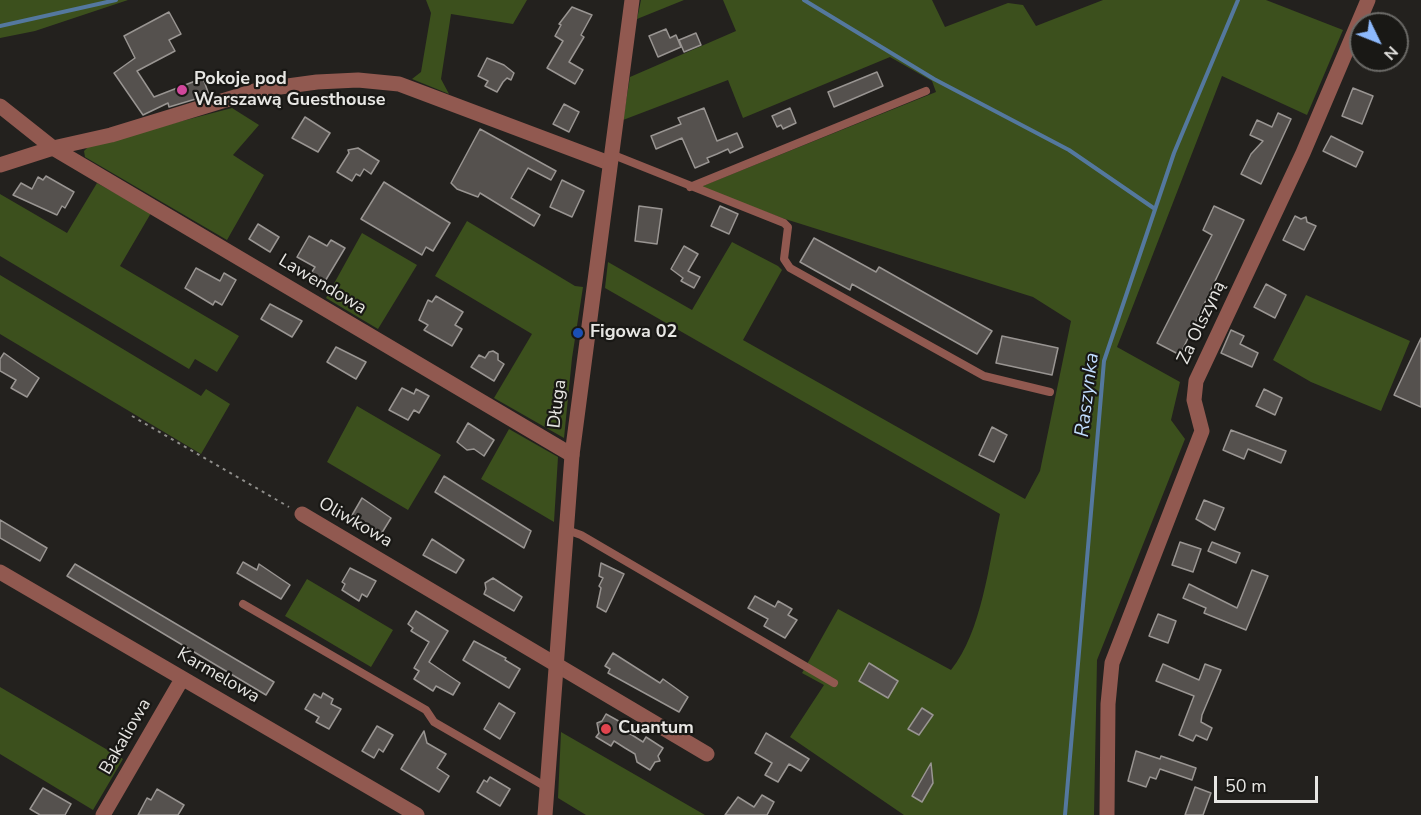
<!DOCTYPE html>
<html>
<head>
<meta charset="utf-8">
<style>
	body { margin:0 }
	#map { position:relative; width:1421px; height:815px; overflow:hidden; background:#23211e; font-family:"Nunito Sans",sans-serif }
	canvas { display:block }
	.north { position:absolute; left:1349px; top:12px; width:60px; height:60px; box-sizing:border-box; background:#191815; border:2px solid #6b6a67; border-radius:50%; rotate:133deg; font-size:16px; font-weight:700; line-height:24px; text-align:center; color:#e7e6e3 }
	.north::after { content:''; display:block; margin:auto; width:21px; height:27px; background:#8db9fc; clip-path:polygon(50% 0,100% 100%,50% 72%,0 100%) }
	.scale { position:absolute; left:1214px; top:776px; width:104px; height:27px; box-sizing:border-box; border:3px solid #e7e6e3; border-top:0; padding-left:8px; font-size:18px; line-height:21px; white-space:nowrap; color:#e7e6e3; -webkit-text-stroke:4px #191815; paint-order:stroke }
</style>
</head>
<body>
<div id="map">
<canvas width="1421" height="815"></canvas>
<div class="north">N</div>
<div class="scale">50 m</div>
</div>
<script>
const c = document.querySelector('canvas').getContext('2d');
c.lineJoin = 'round';
function fillPath(path, color) { c.fillStyle = color; c.fill(path, 'evenodd'); }
function strokePath(path, color, width, dash) { c.strokeStyle = color; c.lineWidth = width; c.lineCap = dash ? 'butt' : 'round'; c.setLineDash(dash || []); c.stroke(path); }
function drawText(font, color, halo, rows, align = 'center') {
  c.font = font + ' "Nunito Sans",sans-serif'; c.lineWidth = 4.5; c.setLineDash([]); c.textBaseline = 'middle'; c.strokeStyle = halo; c.fillStyle = color; for (const [text, x, y, turn = 0] of rows) {
    c.save(); c.translate(x, y); c.rotate((+turn || 0) * Math.PI / 180); c.textAlign = isNaN(turn) ? turn : align; if (halo) c.strokeText(text, 0, 0); c.fillText(text, 0, 0); c.restore();
  }
}
const green = new Path2D(`
	M0,0h128l-93,31 -35,7z
	M426,0h101l-14,24 -62,-10 -10,65 8,15 -37,-15 9,-7 10,-59z
	M641,0h43l-47,19z
	M723,0h209l13,27 63,-24 15,2 13,21 67,-26h163l77,30 -36,85 -85,-39 -105,271 63,35 -9,38 14,19 -88,221 -3,155h-190l-114,-78 34,-52 -22,-12 36,-64 113,61c31,-38 38,-108 49,-156l-395,-226 3,-26 84,48 40,-68 46,24 4,4 -39,70 282,159 15,-28 31,-150 -38,-24 -251,-79 -82,-31 236,-95 -4,-11 -42,-24 -147,61 -15,-38 -105,40 7,-43 106,-46z
	M232,108l27,17 -26,30 31,20 -37,65 -142,-83 -1,-6 6,-6z
	M97,183l54,30 -31,53 119,70 -22,36 -22,-13 -6,10 -189,-113v-62l67,39z
	M467,221l108,65 8,1 -11,71 -8,80 -70,-40 38,-64 -97,-58z
	M362,233l55,32 -39,64 -52,-31z
	M0,275l201,121 5,-7 24,15 -29,50 -201,-120z
	M1306,295l104,46 -29,70 -70,-29 -38,-22z
	M357,406l84,49 -33,55 -81,-48z
	M509,429l49,28 -4,65 -73,-43z
	M307,579l86,51 -22,37 -86,-51z
	M0,687l123,72 -30,51 -93,-56z
	M561,732l144,83h-119l-28,-17z`);
const stream = new Path2D(`
	M804,0l130,79 135,71 86,59
	M0,26l116,-26
	M1065,815l39,-454 70,-208 64,-153`);
const building = new Path2D(`
	M572,7l20,8 -11,20 3,2 -15,25 14,8 -8,14 -28,-16 16,-27 -8,-5 6,-11 -2,-1z
	M169,12l12,22 -12,6 6,11 -38,20 17,26 49,-19 6,17 -40,12 -1,-4 -25,12 -29,-42 21,-15 -11,-22z
	M666,29l4,9 6,-3 5,12 -23,10 -9,-21z
	M696,33l5,12 -17,7 -5,-12z
	M487,58l17,7 10,8 -3,7 -4,-2 -4,4 -6,10 -12,-6 3,-5 -10,-5z
	M877,72l6,14 -49,21 -6,-15z
	M1353,88l20,8 -11,28 -20,-8z
	M564,104l15,8 -10,20 -16,-8z
	M704,108l13,33 20,-8 6,14 -13,6 -2,-4 -11,5 -10,4 2,4 -14,6 -13,-30 -26,11 -5,-13 30,-12 -3,-6z
	M790,108l6,15 -13,6 -2,-4 -4,2 -5,-11z
	M1278,113l13,6 -30,65 -20,-10 10,-20 12,-13 -13,-6 7,-15 15,7z
	M305,117l25,16 -12,19 -26,-14z
	M480,129l76,42 -5,9 -23,-12 -17,30 29,17 -6,11 -54,-33 -2,4 -21,-8 -6,-6z
	M1331,136l32,16 -7,15 -33,-16z
	M358,148l21,13 -8,13 -7,-5 -4,7 -4,-2 -4,7 -15,-9 12,-19 -1,-3z
	M46,176l28,16 -9,16 -3,-2 -5,9 -44,-20 8,-12 11,6 6,-12 5,3z
	M562,180l22,11 -12,26 -22,-10z
	M384,182l66,41 -17,28 -7,-4 -4,8 -61,-36z
	M639,206l23,3 -5,35 -22,-3z
	M720,206l18,8 -9,20 -18,-8z
	M1214,206l30,14 -64,135 -23,-12 55,-108 -9,-5z
	M1295,216l6,3 5,-2 1,5 9,4 -12,24 -21,-10z
	M258,224l21,13 -9,15 -21,-13z
	M309,236l18,10 4,-6 14,8 -21,35 -14,-8 5,-8 -18,-10z
	M814,238l62,34 3,-5 113,64 -15,23 -125,-70 -2,6 -50,-28z
	M684,246l14,8 -10,17 12,6 -6,11 -13,-7 2,-3 -12,-9z
	M196,268l24,13 4,-8 12,7 -14,25 -7,-4 -2,4 -28,-17z
	M1266,284l20,11 -11,23 -21,-11z
	M436,296l27,16 -8,13 7,4 -10,17 -28,-16 4,-5 -9,-5 9,-20 4,2z
	M270,304l32,17 -10,16 -31,-18z
	M1231,330l13,6 -4,8 18,9 -6,14 -31,-14z
	M1002,336l56,12 -6,27 -56,-12z
	M1421,338v69l-27,-12z
	M336,347l30,15 -10,17 -29,-17z
	M493,351l5,3v6l6,4 -10,17 -23,-14 8,-12 6,3 4,-6z
	M4,353l35,25 -12,19 -16,-9 5,-8 -16,-9v-12z
	M402,388l12,6 2,-5 13,7 -10,17 -5,-3 -6,10 -19,-10z
	M1264,389l18,9 -7,17 -19,-9z
	M468,423l26,17 -10,16 -10,-7 -7,1 -10,-8z
	M992,427l15,8 -13,27 -15,-7z
	M1231,430l55,21 -5,12 -33,-14 -4,10 -21,-9z
	M444,476l87,55 -7,17 -89,-56z
	M362,498l29,20 -11,18 -29,-19z
	M1204,500l20,8 -9,22 -19,-11z
	M0,520l47,28 -7,13 -40,-23z
	M432,539l32,21 -8,13 -33,-18z
	M1180,542l21,7 -8,23 -21,-7z
	M1212,542l28,11 -4,10 -28,-12z
	M243,562l14,8 2,-6 31,21 -9,14 -44,-26z
	M601,563l23,11 -18,38 -9,-5 4,-19 -2,-2 4,-8 -4,-2z
	M75,564l199,118 -8,13 -199,-119z
	M350,568l26,13 -9,16 -5,-3 -3,7 -17,-11 3,-6 -3,-2z
	M1252,570l16,6 -22,54 -42,-17 2,-5 -23,-10 6,-14 48,24z
	M493,578l29,19 -8,14 -30,-17 2,-5 -1,-6z
	M755,596l20,11 3,-6 14,8 -4,6 9,5 -12,18 -21,-12 4,-7 -20,-11z
	M416,611l32,20 -19,31 31,21 -7,12 -17,-9 -3,5 -19,-12 5,-8 -5,-3 15,-26 -18,-11 2,-3 -5,-4z
	M1158,614l18,7 -8,22 -19,-7z
	M474,641l32,17 -1,2 15,9 -11,19 -46,-28z
	M613,653l47,30 3,-4 25,18 -9,15 -71,-39 2,-4 -5,-3z
	M869,663l29,18 -10,17 -29,-17z
	M1163,664l36,16 6,-16 16,6 -19,45 -1,7 11,6 -5,12 -11,-5 -3,6 -14,-6 15,-39 -38,-15z
	M323,693l10,6 -2,5 10,5 -12,20 -13,-7 3,-5 -14,-8 9,-15 7,4z
	M499,703l16,10 -15,26 -16,-10z
	M922,708l11,7 -14,20 -11,-6z
	M606,714l18,10 -3,5 11,6 11,7 3,-5 17,11 -5,8 2,5 -5,1 -5,8 -13,-8 -2,-8 -10,-6 -11,-7 -3,5 -15,-9 3,-4 -2,-10 5,-2z
	M377,726l16,9 -10,17 -4,-3 -5,9 -12,-7z
	M424,731l3,12 19,11 -9,14 12,8 -10,16 -38,-23z
	M766,733l43,26 -8,12 -12,-7 -11,18 -13,-7 7,-12 -17,-10z
	M1136,751l24,8 1,-3 35,12 -4,12 -32,-11 -4,10 -6,-2 -4,10 -18,-6z
	M931,763l2,20 -11,19 -10,-6z
	M490,777l20,12 -10,17 -23,-14 7,-12 3,2z
	M1195,787l16,6 -8,22h-18z
	M43,788l28,16 -6,11h-25l-10,-6z
	M157,789l27,16 -6,10h-40l9,-17 4,2z
	M762,795l12,7 -7,13h-42l13,-18 16,10z`);
const path = new Path2D(`
	M132,416l157,91`);
const service = new Path2D(`
	M611,154l173,69 4,4 -4,32 6,9 194,108 66,16
	M690,187l236,-96
	M567,530l14,5 253,148
	M243,604l183,106 8,12 114,66`);
const minor = new Path2D(`
	M0,106l53,42 519,307
	M0,165l53,-17 58,-13 147,-45 59,-8 41,-2 41,4 210,79
	M302,514l405,240
	M0,572l417,243
	M103,815l79,-136
	M1107,815l1,-111 4,-41 90,-232 -8,-31 2,-19 107,-228 65,-153`);
const tertiary = new Path2D(`
	M545,815l27,-360 60,-455`);
const markers = [
	[182,90,6,"#d1479c"],
	[578,333,6,"#1a4fb4"],
	[606,729,6,"#e0444e"]
];
const poiNames = [
	["Pokoje pod",194,80],
	["Warszawą Guesthouse",194,101],
	["Figowa 02",590,333],
	["Cuantum",618,729]
];
const streetNames = [
	["Lawendowa",322,285,31],
	["Za Olszyną",1202,323,-65],
	["Długa",558,404,-83],
	["Oliwkowa",355,523,30],
	["Karmelowa",218,676,30],
	["Bakaliowa",126,737,-60]
];
const waterNames = [
	["Raszynka",1088,395,-83]
];
fillPath(green, '#3c501d');
strokePath(stream, '#54789e', 4);
fillPath(building, '#55514e');
strokePath(building, '#999592', 1.5);
strokePath(path, '#8e8d8a', 2, [3, 4.5]);
strokePath(service, '#915950', 8);
strokePath(minor, '#915950', 15);
strokePath(tertiary, '#915950', 15);
for (const [x, y, r, color] of markers) { const dot = new Path2D(); dot.arc(x, y, r, 0, 2 * Math.PI); c.fillStyle = color; c.fill(dot); strokePath(dot, '#191815', 2); }
drawText('bold 18px', '#e7e6e3', '#191815', poiNames, 'left');
drawText('18px', '#e7e6e3', '#191815', streetNames);
drawText('italic 20px', '#c0dcfd', '#191815', waterNames);
</script>
</body>
</html>
